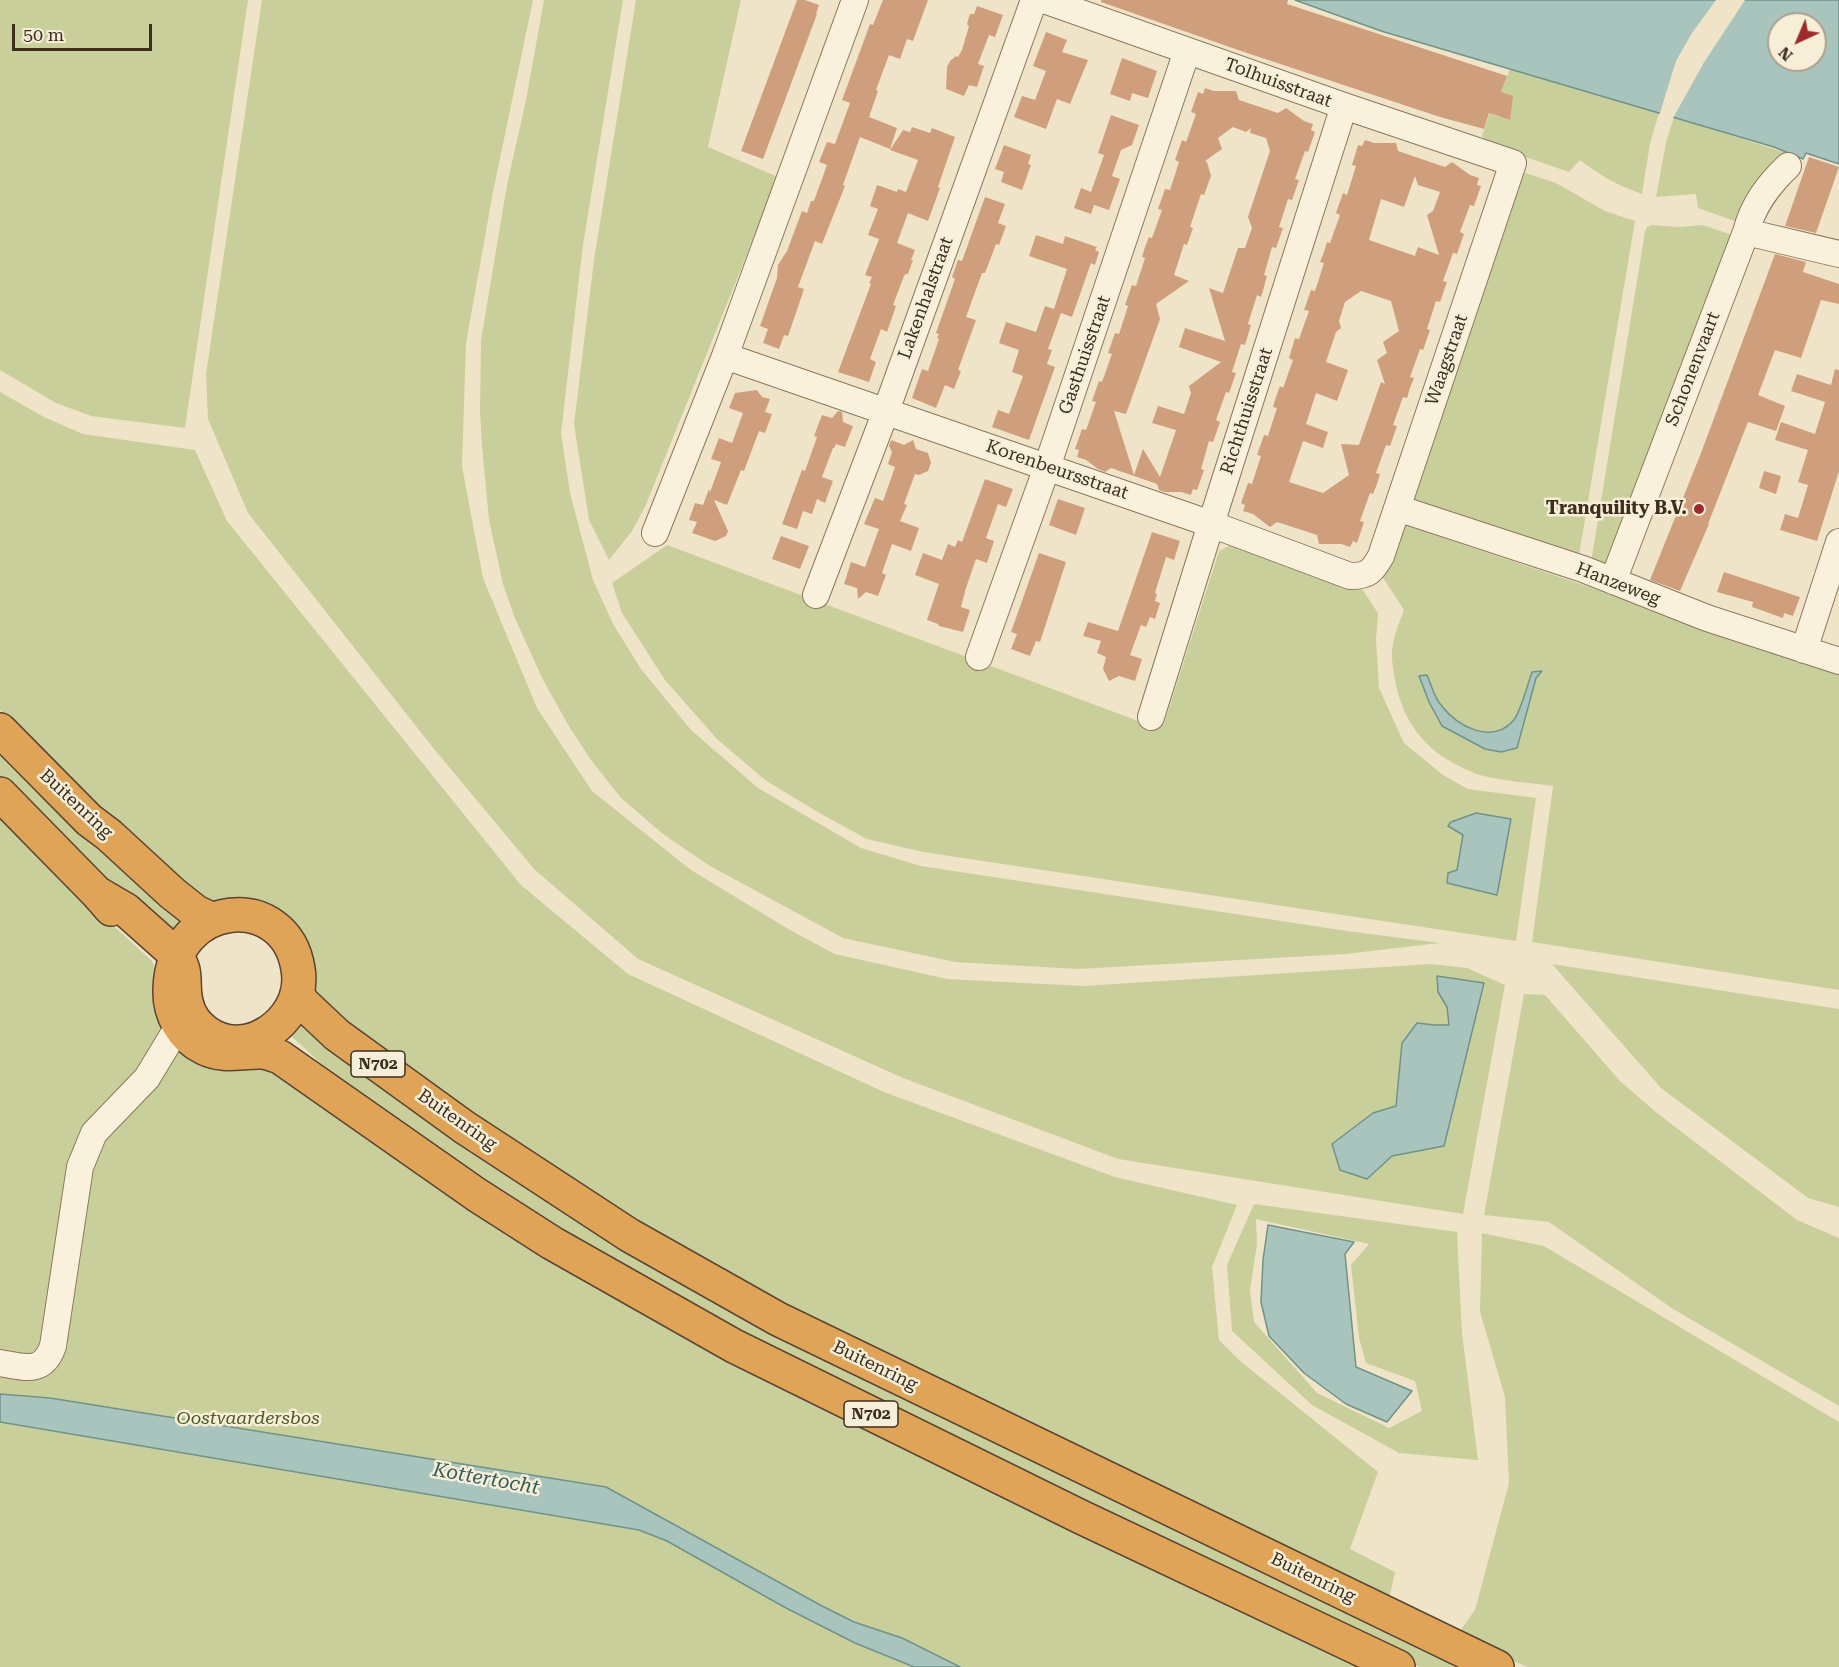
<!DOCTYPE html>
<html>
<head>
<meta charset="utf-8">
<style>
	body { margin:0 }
	#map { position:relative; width:1839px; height:1667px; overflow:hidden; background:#f0e4c8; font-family:"Roboto Serif",serif }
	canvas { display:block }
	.north { position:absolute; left:1767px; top:12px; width:60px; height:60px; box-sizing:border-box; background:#f7eed8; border:2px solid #ada18e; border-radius:50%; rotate:224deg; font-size:16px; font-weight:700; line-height:24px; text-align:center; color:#3d2e20 }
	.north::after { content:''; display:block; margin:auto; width:21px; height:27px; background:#9e2a2b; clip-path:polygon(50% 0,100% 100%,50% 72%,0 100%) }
	.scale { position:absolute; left:12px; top:24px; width:140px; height:27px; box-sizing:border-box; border:3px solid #3d2e20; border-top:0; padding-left:8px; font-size:18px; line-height:21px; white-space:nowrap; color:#3d2e20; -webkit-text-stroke:4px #f7eed8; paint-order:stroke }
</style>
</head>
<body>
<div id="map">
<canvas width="1839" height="1667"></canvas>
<div class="north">N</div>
<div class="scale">50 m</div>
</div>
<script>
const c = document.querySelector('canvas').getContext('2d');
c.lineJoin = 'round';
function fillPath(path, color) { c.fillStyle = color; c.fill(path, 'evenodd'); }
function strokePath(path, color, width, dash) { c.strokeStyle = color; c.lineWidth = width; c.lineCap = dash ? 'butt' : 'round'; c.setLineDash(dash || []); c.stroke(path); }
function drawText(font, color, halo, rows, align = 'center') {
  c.font = font + ' "Roboto Serif",serif'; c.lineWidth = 5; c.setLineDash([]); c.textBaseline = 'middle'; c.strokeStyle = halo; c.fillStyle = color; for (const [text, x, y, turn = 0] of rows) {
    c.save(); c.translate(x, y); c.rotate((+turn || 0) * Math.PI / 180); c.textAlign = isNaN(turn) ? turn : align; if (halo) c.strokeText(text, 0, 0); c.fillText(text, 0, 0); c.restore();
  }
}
const green = new Path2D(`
	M0,0h248l-63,428 -94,-12 -35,-13 -56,-33z
	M262,0h271l-40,192 -27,151 -4,123 21,112 54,130 55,83 99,79 99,60 45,24 112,25 136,7 348,-22 36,4 38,17 -42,229 -345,-55 -215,-81 -265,-119 -104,-90 -100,-120 -186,-236 -40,-94 -2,-45z
	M544,0h79l-40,245 -22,188 9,60 23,87 20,44 28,45 50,61 67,58 103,60 60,18 426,65 93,12 -94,11 -268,15 -123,-7 -112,-24 -133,-72 -47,-32 -42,-36 -30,-38 -21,-32 -27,-48 -29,-64 -11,-32 -14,-64 -7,-73 -2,-35 1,-72 26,-155 19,-85z
	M636,0h105l-33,147 70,30 -133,330 -13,24 -23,29 -20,-40 -15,-96 20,-164z
	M1510,69l149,44 -9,31 -8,50c-23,-8 -43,-19 -62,-34l-11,12 -81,-28 -6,-8 8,-24 3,3 17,5 -9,-28z
	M1674,117l113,36 -4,9 -9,-3 -34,64 -42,-15 -2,-14 -40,3 10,-55z
	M1520,171l36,12 49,28 30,10 -57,340 -163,-57 -5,-9z
	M1652,225l26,2 25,-2 32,11 -127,331 -17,-5 54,-330 2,-5z
	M0,392l44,25 39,17 112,16 32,71 294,364 107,89 256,118 231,85 122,28 -25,62 7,73 20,20 139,112 -28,77 45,23 -7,32 -573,-277 -346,-203 -155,-128 -8,-34 -106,-59 -42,-33 -158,-160z
	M1405,525l229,77 205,72v316l-307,-48 21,-156c-22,-3 -52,-5 -73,-11 -7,-2 -14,-6 -21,-9 -44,-21 -63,-59 -67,-107 -1,-17 6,-34 12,-49l-24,-37z
	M667,545l490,183 7,-4 55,-173 11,-6 128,38 20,30 -2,27 3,48 25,55 39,32 25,14 68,9 -20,143 -593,-89 -56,-13 -46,-25 -56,-34 -48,-41 -52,-59 -43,-67 -10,-30z
	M0,745l186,176 -13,19 -71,-60 -102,-100z
	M0,815l93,92 59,54c11,21 13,49 8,72l116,34 225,158 871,442h-1372z
	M1552,964l287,45v198l-31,-9 -147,-110z
	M1524,994l21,1 75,86 37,32 140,107 42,18v168l-166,-97 -124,-87 -65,-7z
	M302,1017l161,124 1004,526h-48l-110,-52 -671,-332 -279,-184 -71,-66z
	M1254,1204l203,28 5,101 16,127 -79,-7 -87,-48 -80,-74 -5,-66zM1256,1219l113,25 -18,21 8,73 7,25 49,18 7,30 -33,17 -72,-35 -63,-71 -4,-32 7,-46z
	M1482,1233l62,13 295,176v245h-312l-70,-32 18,-25 34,-127 -4,-86 -25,-85z`);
const water = new Path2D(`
	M1295,0h544v164l-33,-11 -3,6 -29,-12 -393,-116zM1779,24h36v36h-36z
	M1542,671l-6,7 -19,70 -16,4 -16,-3 -43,-23 -13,-24 -10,-26 8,-1c4,9 7,22 14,30 16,21 50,40 72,16 7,-7 15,-38 19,-49z
	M1476,813l35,6 -14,76 -50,-12 1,-10 9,-3 6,-35 -15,-9 3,-4z
	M1437,976l47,7 -40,163 -52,10 -25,23 -27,-9 -8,-26 41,-31 23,-7 6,-63 15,-20 17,2h15l-2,-18 -9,-15z
	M1268,1225l86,17 -9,12 11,113 56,24 -25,31 -41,-18 -42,-31 -35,-37 -8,-34 2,-42z
	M0,1394l50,4 556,89 216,119 32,16 48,16 58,29h-46l-59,-24 -69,-35 -119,-67 -28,-11 -639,-108z`);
const pier = new Path2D(`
	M1716,0h29l-42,64 -31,56 -13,-4 17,-55 16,-28z`);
const building = new Path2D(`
	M797,0h8l14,5 -3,9h1l-54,145 -22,-8z
	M883,0h45l-15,41 -6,-2 -7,20 -11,-4 -13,35 2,1 -9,26 28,11 -7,21 -30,-12 -17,48 2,1 -23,58 -7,-3 -17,46 6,2 -7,21 -9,26 -4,-1 -5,14 -16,-6 5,-14 -8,-3 17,-48 1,-13 9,-14 15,-40 5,2 4,-12h3l13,-36 -8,-3 8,-20 8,2 15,-41 -8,-3 28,-76 3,1z
	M1101,0h187l-1,4 220,72 -6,16 12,4 -3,24 -21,-7 -5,16 -44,-12 -199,-66 -140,-49z
	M977,6l26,9 -8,22 -6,-2 -11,29 6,2 -7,21 -8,-2 -5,11 -18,-7 1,-22 3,-6 6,-5 2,1 4,-7 7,-24 -2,-2 3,-10h4z
	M1046,32l21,8 -5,12 26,8 -18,44 -13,-5 -11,30 -32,-12 8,-21 13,4 11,-29 -13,-5z
	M1122,58l35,13 -9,27 -16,-5 -2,8 -20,-7z
	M1205,88l9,3h22l3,9 39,13 8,-5 18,13 9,3 -2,6 4,2 -7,20 -3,-1 -10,28 4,1 -7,20 -4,-1 -9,28 4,1 -7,20 -4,-1 -8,28 3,1 -3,11 -3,10 -4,-2 -9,29 3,1 -6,20 -4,-1 -9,28 4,1 -7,20 -3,-1 -10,28 4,2 -7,20 -4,-1 -8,28 3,1 -7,20 -4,-1 -2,6 -10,-3h-16l-6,-2 -2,-6 -46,-16 -6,4 -7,-3 -12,-9 -9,-3 2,-7 -4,-1 7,-20 4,1 10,-28 -4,-1 7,-20 3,1 10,-28 -4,-1 7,-20 4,1 9,-28 -3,-1 7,-20 4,1 9,-28 -3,-1 3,-10 4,-10 3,1 10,-28 -4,-1 7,-20 5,1 9,-28 -4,-2 7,-20 4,2 10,-28 -5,-2 7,-20 5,2zM1233,127l13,5 5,-4 -1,5 16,5 4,13 -22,66 4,11 -7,20h-7l-15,45 -14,-5 16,53 -40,-13 -6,19 42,15 -32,24 2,7 -7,21 -26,-8 -6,17 24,7 -16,47 -17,-28 -9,26 -20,-64 12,3 34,-95 -4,-15 33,-23 -15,-6 10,-31 3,1 6,-17 -3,-1 11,-33 3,1 7,-19 -4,-14 -2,-1 17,-12 -4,-11z
	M1111,115l28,10 -7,20 -11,5 -9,26 8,3 -11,31 -15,-5 -3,9 -17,-6 7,-20 10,4 13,-37 -6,-2z
	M912,127l18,6 2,-5 23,9 -17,50 2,1 -12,33 -20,-8 -11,30 18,7 -4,10h2l-5,14h-2l-2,2 -11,29 3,1 -9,26 -6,-3 -11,30 6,3 -7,20 -31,-10 33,-88 -2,-1 3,-6 -7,-2 14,-36 -11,-4 10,-26 -8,-3 7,-21 20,7 1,-3 8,3 12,-32 -28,-10 13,-20 7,2z
	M1365,140l9,3h22l2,8 47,16 7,-5 18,13 9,3 -2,7 4,1 -7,20 -4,-1 -10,27 4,2 -7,20 -4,-1 -10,28 4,1 -7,20 -4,-1 -9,28 3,1 -7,20 -3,-1 -10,28 4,1 -4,10 -3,10 -4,-1 -10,28 4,1 -7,20 -4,-1 -10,28 4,1 -3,10 -4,10 -3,-1 -10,28 4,1 -7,21 -4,-2 -3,6 -9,-3h-22l-2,-9 -40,-13 -7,5 -17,-13 -10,-3 2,-6 -4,-2 7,-20 4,1 9,-28 -4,-1 7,-20 4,1 9,-28 -4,-1 3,-10 4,-11 3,2 10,-28 -4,-2 6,-20 4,1 10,-28 -5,-1 7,-20 4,1 9,-28 -4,-1 4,-10 3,-10 3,1 10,-28 -4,-2 7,-20 4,2 9,-29 -4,-1 6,-20 4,1zM1415,176l3,9 22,7 -7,19 -6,4 12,40 -21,-8 -3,9 -46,-16 12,-41 23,8zM1361,291l30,10 8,30 -16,11 4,11 -10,7 8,24 -4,-2 -22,63 -18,-1 8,31 -26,18 -34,-11 14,-41 20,7 5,-16 -22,-8 10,-31 21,8 11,-31 -22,-8 10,-30 5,-4 -2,-7 6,-19z
	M1004,145l27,10 -3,9 3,1 -9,25 -21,-8 3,-10 -9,-3z
	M1809,157l30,10 -23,66 -31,-7z
	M985,197l20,7 -7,19 8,3 -7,19 -3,-1 -11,29h-3l-16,44 10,3 -18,50 3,1 -7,18 -9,-4 -9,23 -24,-10 10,-29 6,2 11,-32 -2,-1 2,-4 -3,-1 19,-54 -3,-2 6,-17 4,1z
	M1036,235l27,9 2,-8 32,11 -2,3 4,2 -4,13 -4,-2 -19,54 -11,-4 -13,36 4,1 -5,14 8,3 -26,73 -37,-13 6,-17 11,4 14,-38 -11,-4 7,-22 -20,-7 7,-21 30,10 9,-26 9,3 13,-40 -38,-13z
	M1775,254l31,8 -3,10 36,12v20l-18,-4 -20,58 -26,-8 -17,45 27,11 -9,25 -28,-9 -40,102h1l-29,67 -30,-11 51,-127z
	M1835,369l4,1v101l-22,70 -37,-11 5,-16 13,4 10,-33 -10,-3 10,-32 -33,-10 6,-18 34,12 10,-32 -34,-11 6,-17 34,11z
	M757,390l5,7 8,2 -5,13 7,2 -7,19 -6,-2 -15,40 -3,-1 -14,35 -13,-5 14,31 -2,5 -11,5 -23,-8 5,-11 -8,-2 6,-17 8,2 6,-16 1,3 11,-30 -10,-3 8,-21 13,5 11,-30 -14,-5 6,-15z
	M838,411l4,1 1,10 10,4 -8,21 -9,-3 -2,4h-1l-11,29 11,4 -8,22 -8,-4 -5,15 -9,-3 -6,18 -15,-5 20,-54 3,1 12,-34 -3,-1 8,-21 10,3z
	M891,440l13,5 9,-5 3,9 12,4 3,10 -3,8 -9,4 -4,-1 -11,30 3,1 -7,16 19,7 -8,23 -19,-7 -10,29 4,2 -8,21 -12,-4 -8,7 -1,-11 -13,-4 7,-22 14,5 14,-38 -15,-5 11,-26 8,3 12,-34 -7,-3 4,-12 -3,-6z
	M1764,471l17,5 -5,18 -17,-6z
	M985,479l28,10 -7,18 -8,-3 -12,34 8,3 -7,22 -11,-4 -10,29 -5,19 9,3 -7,22 -24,-6 -1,-2 -11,-4 12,-36 -24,-9 8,-22 19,7 6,-16 7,3 3,-7 4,2z
	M1058,499l27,9 -9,27 -27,-10z
	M1152,532l28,9 -6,19 -8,-3 -11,36 2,1 -2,7 5,2 -5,16 -5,-2 -4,10 -5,-2 -11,30 12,4 -7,22 -16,-5 -10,5 -6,-12 3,-12 -9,-4 4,-12 -18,-5 5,-14 30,9z
	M781,536l28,10 -9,23 -28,-10z
	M1039,553l27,9 -26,80 -4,-1 -6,15 -19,-7 6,-15 -6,-2z
	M1724,572l76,25 -7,19 -9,-3 -1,5 -31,-11 1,-5 -36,-10z`);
const minor = new Path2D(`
	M1746,232l93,22
	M725,356l486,168 139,52c18,0 22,-4 31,-20l132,-393 -169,-57 -300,-106
	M1397,508l186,61 124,49 132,43
	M655,533l70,-177 130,-356
	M1613,581l133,-349c7,-27 22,-47 42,-66
	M816,595l70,-184 148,-411
	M1804,650l35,-108
	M979,657l68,-190 140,-416
	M1151,717l60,-193 133,-418
	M0,1363c24,4 43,12 53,-17l27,-179 14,-34 53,-55 32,-53`);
const highway = new Path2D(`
	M0,730l89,90 20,15 63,58 24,19 15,7
	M0,794l97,99 14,16
	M97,893l29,17 46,41c18,21 9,27 14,51 5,24 29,42 54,40 18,-1 35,-12 46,-26 10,-13 15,-30 12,-47 -12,-79 -125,-71 -128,20 -1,25 12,48 34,59 20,10 38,3 59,4 6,1 11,3 17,5l197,138 75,48 182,103 347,171 317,150
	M297,994l6,9 34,32 127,92 165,108 149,84 719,348`);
const markers = [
	[1699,509,6,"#9e2a2b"]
];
const shields = [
	[378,1064,54],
	[871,1414,54]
];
const shieldNames = [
	["N702",378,1064],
	["N702",871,1414]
];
const streetNames = [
	["Tolhuisstraat",1278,83,20],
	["Lakenhalstraat",926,298,-70],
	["Gasthuisstraat",1085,355,-71],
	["Waagstraat",1447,360,-71],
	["Schonenvaart",1693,369,-69],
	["Richthuisstraat",1247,411,-72],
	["Korenbeursstraat",1057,470,19],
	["Hanzeweg",1618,584,21],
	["Buitenring",76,804,43],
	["Buitenring",457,1120,35],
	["Buitenring",875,1366,26],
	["Buitenring",1313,1578,26]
];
const poiNames = [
	["Tranquility B.V.",1687,509]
];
const parkNames = [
	["Oostvaardersbos",248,1419]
];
const waterNames = [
	["Kottertocht",486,1479,10]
];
fillPath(green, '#c9cf9b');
fillPath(water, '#a9c4bc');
strokePath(water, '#6f938a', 1.5);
fillPath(pier, '#f0e4c8');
fillPath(building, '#cf9f7d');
strokePath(minor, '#8d765c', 28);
strokePath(highway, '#5b4430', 36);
strokePath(minor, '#faf1dc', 26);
strokePath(highway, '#e0a458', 33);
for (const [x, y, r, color] of markers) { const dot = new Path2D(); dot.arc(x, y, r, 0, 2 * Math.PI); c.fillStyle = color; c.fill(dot); strokePath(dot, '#f7eed8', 2); }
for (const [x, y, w] of shields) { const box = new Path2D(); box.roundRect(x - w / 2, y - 13, w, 26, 4.5); c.fillStyle = '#f7eed8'; c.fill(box); strokePath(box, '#3d2e20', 1.5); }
drawText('bold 16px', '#3d2e20', null, shieldNames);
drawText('18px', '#3d2e20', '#f7eed8', streetNames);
drawText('bold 18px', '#3d2e20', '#f7eed8', poiNames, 'right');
drawText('italic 18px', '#4d5a26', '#f7eed8', parkNames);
drawText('italic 20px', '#2f5d5a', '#f7eed8', waterNames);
</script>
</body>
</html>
